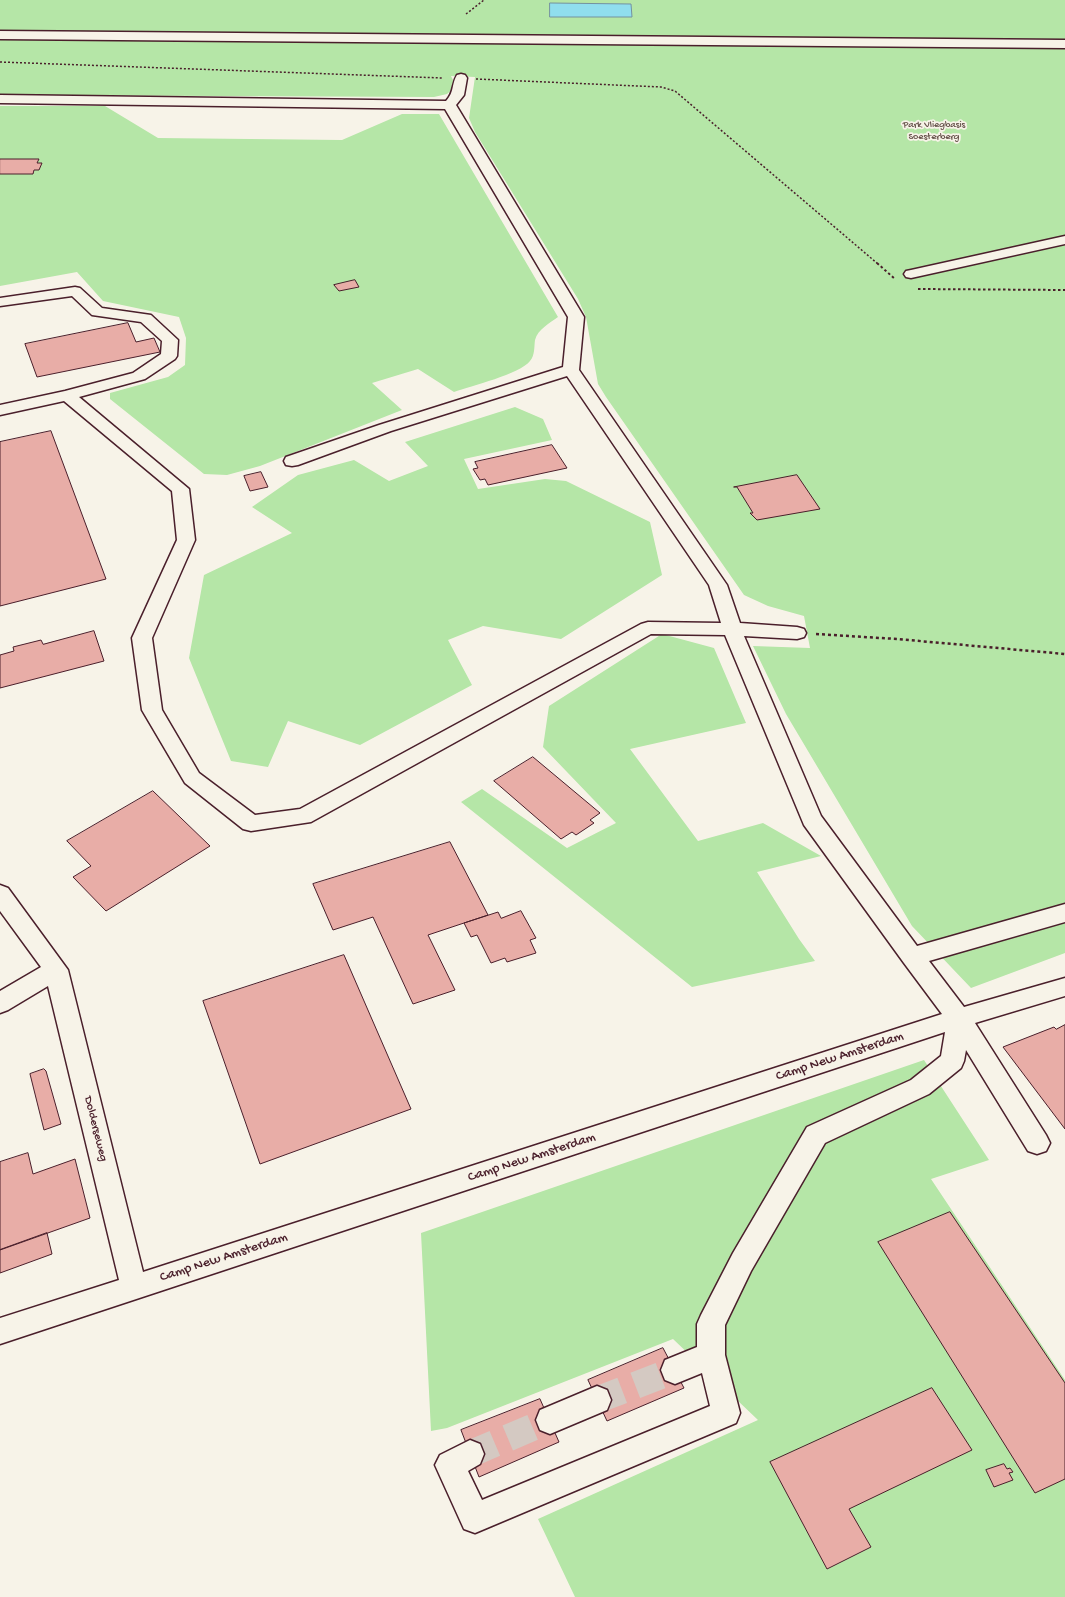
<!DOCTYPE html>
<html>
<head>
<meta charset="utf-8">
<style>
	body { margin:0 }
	canvas { display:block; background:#f7f3e8 }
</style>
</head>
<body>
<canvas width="1065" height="1597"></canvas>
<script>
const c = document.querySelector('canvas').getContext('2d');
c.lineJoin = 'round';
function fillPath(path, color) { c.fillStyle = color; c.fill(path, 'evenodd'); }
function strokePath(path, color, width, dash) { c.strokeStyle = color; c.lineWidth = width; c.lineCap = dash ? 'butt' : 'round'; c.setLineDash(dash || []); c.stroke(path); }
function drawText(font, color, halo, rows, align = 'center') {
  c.font = font + ' "Gochi Hand",sans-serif'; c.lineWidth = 3.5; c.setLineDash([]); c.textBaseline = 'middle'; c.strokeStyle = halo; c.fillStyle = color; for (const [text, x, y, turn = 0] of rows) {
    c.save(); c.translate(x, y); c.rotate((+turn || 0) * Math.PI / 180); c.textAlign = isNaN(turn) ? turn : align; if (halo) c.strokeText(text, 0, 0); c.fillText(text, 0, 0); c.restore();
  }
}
const green = new Path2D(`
	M0,0h1065v953l-94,35 -59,-62 -126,-212 -33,-68 57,2 -6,-32 -36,-10 -24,-11 -138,-198 -8,-13 -12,-67 -8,-18 -103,-167 -6,-14 6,-41 -24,-1 5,10 -9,8 -13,3 -434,-2z
	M0,106h105l53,32 184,2 60,-26h37l119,203c-8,6 -20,12 -23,23 -1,7 0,15 -5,21 -10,13 -59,25 -76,31l-36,-23 -46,14 30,27 -142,56 -33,9 -23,-1 -94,-75v-6l58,-16 17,-12 1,-27 -7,-21 -76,-16 -26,-29 -77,14z
	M515,407l28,12 9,21 -88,19 14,30 67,-10 21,2 84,41 12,53 -101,64 -78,-13 -35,14 24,45 -112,60 -72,-24 -20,46 -37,-6 -42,-103 15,-83 88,-42 -40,-26 46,-32 56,-15 35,21 39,-15 -23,-24z
	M662,634l52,14 32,75 -116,26 68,92 65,-18 58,33 -64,16 42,67 16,22 -123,26 -231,-185 21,-13 85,59 49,-25 -73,-76 6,-41z
	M924,1060l65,100 -58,19 134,201v217h-490l-37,-78 220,-99 -85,-81 -226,89 -16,3 -10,-198z`);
const water = new Path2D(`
	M550,3l81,1 1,13h-82z`);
const building = new Path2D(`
	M0,159h39l-2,4h5l-3,7h-5l-1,4h-33z
	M355,280l4,7 -20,4 -5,-6z
	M128,323l8,19 18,-4 6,14 -123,25 -12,-33z
	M51,431l55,148 -106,27v-164z
	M552,445l15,23 -79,17 -3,-6 -5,1 -7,-11 5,-1 -3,-6z
	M261,472l7,15 -18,4 -6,-15z
	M797,475l23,34 -63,11 -7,-7h3l-16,-26h-3z
	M94,631l10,30 -104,27v-33l14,-4 -1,-4 28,-7 2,4z
	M533,757l67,56 -10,7 4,3 -18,12 -4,-3 -11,7 -67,-58z
	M153,791l57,55 -104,65 -33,-34 18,-11 -24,-25z
	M450,842l38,73 -60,20 27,55 -42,14 -40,-87 -40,13 -20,-46z
	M521,911l15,27 -6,2 6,13 -29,9 -2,-4 -14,5 -14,-28 -6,2 -7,-14 34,-11 3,6z
	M344,955l67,154 -151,55 -57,-163z
	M1065,1025v104l-62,-82 51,-20 2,2z
	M44,1069l2,2 15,53 -17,6 -14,-56z
	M28,1153l5,21 42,-15 15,59 -90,32v-88z
	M950,1212l115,171v96l-30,14 -157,-251z
	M47,1233l5,21 -52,19v-23z
	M663,1348l21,40 -77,33 -19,-41z
	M932,1388l40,62 -123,59 22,38 -44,22 -57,-107z
	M540,1399l19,43 -80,35 -18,-47z
	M1004,1464l3,5 3,-1 3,4 -4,1 4,7 -19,7 -8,-17z`);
const minorTunnel = new Path2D(`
	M597,1400l78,-30
	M470,1454l80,-34`);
const pathFar2 = new Path2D(`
	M466,14l18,-14
	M0,62l443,16
	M476,79l185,8 14,4 203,173`);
const pathFar1 = new Path2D(`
	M877,263l18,16
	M918,289l147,1`);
const path = new Path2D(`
	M816,634l81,5 168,15`);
const minor = new Path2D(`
	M0,31l1065,9v8l-1065,-9z
	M461,74l4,1 2,3 -3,17 -8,10 128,212 -5,53 148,215 13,38 57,4 7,2 2,4 -2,4 -7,2 -53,-3 77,180 96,130 148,-42v18l-136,39 35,46 101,-29v18l-90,27 71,112 4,8 -4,8 -9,3 -9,-3 -62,-101 -2,11 -3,7 -32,26 -104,49 -74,128 -26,54v30l15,58 -4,10 -261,110 -11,-4 -29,-64 5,-10 30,-15 10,4 4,10 -4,10 -12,7 14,29 228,-94 -8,-33 -27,11 -10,-4 -4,-10 4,-10 32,-13v-23l4,-9 32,-62 74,-126 104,-47 30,-24 4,-24 -945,312v-26l119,-38 -71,-294 -40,24 -8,3v-22l41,-24 -41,-56v-26l8,3 60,82 75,302 799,-258 -38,-51 -100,-138 -79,-190 -74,-1 -340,188 -60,9 -8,-2 -58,-46 -43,-73 -10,-72 45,-98 -5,-49 -108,-90 -64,14v-10l65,-14 68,-18 28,-19 1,-13 -21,-19 -49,-7 -20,-19 -72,10v-8l75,-11 5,1 22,20 49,7 27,25 -1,16 -2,3 -30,20 -66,18 110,92 6,51 -43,98 10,72 37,63 56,42 45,-6 341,-185 7,-2 73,1 -12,-38 -142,-209 -176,55 -93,34 -6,1 -6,-1 -2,-4 2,-4 93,-32 184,-58 5,-50 -123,-208 -445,-6v-8l446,6c9,-10 5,-16 11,-26z
	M1065,236v8l-154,34 -5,-1 -2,-3 2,-3 5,-1z
	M597,1386l10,4 4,10 -4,10 -57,24 -10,-4 -4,-10 4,-10z`);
const farParknames = [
	["Park Vliegbasis",934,125],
	["Soesterberg",934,137]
];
const streetNames = [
	["Dolderseweg",95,1129,76]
];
const nearStreetnames = [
	["Camp New Amsterdam",840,1057,-18],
	["Camp New Amsterdam",532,1158,-18],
	["Camp New Amsterdam",224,1258,-18]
];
fillPath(green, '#b5e6a7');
fillPath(water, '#90deee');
strokePath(water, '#7492a0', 1);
fillPath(building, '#e8ada7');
strokePath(building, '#4a1f2b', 1);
strokePath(minorTunnel, '#d4c9c2', 27, [27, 14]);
strokePath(minor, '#4a1f2b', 3);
strokePath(pathFar2, '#4a1f2b', 1.5, [2, 2]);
strokePath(pathFar1, '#4a1f2b', 2, [2.5, 2.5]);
strokePath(path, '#4a1f2b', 2.5, [3, 3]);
fillPath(minor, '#f7f3e8');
drawText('10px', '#65514a', '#f7f3e8', farParknames);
drawText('12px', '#4a1f2b', '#f7f3e8', streetNames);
drawText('14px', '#4a1f2b', '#f7f3e8', nearStreetnames);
</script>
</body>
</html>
